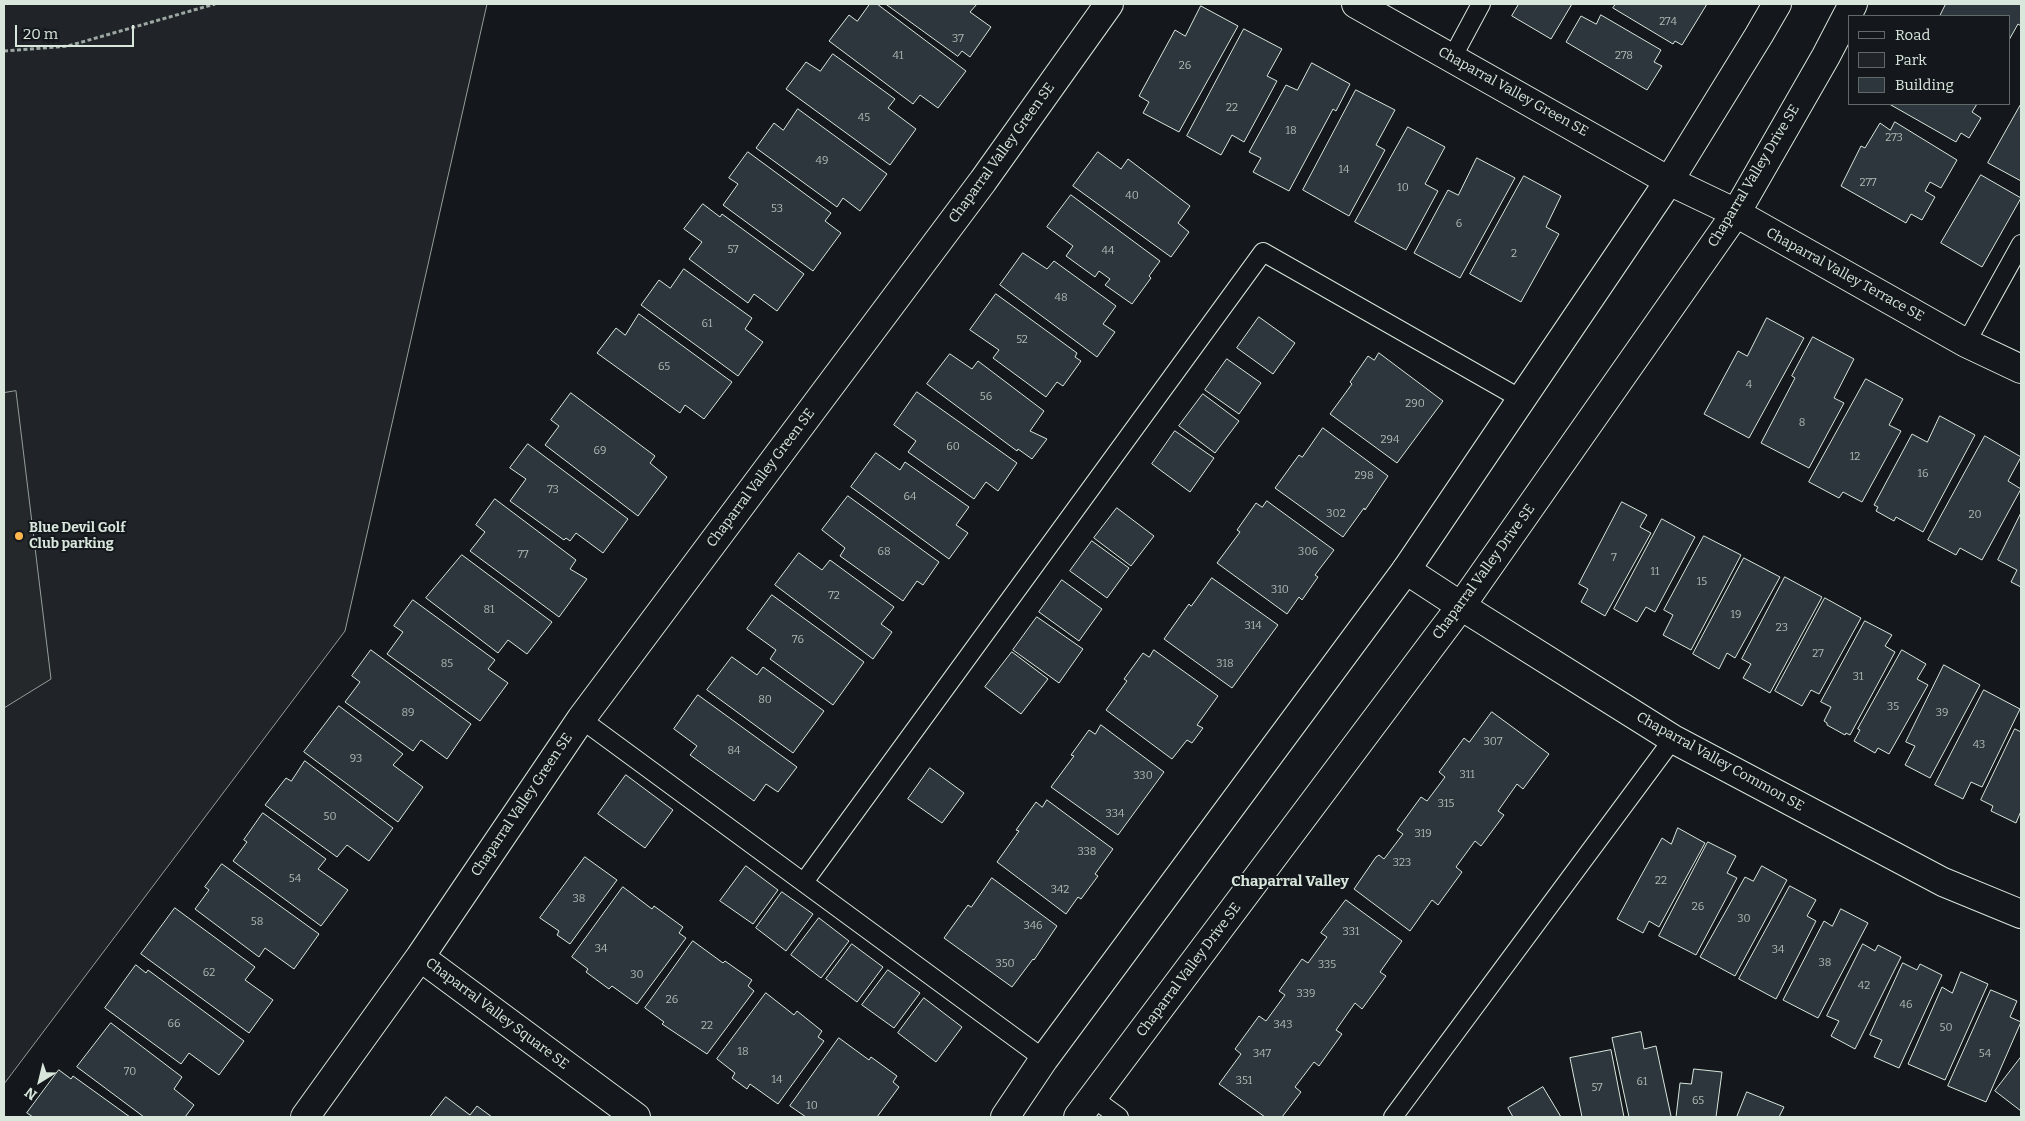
<!DOCTYPE html>
<html>
<head>
<meta charset="utf-8">
<style>
	body { margin:0 }
	#map { position:relative; width:2025px; height:1121px; overflow:hidden; background:#14181c; font-family:Bitter,serif }
	canvas { display:block }
	.frame { position:absolute; inset:0; border:5px solid #d8e6dc; pointer-events:none }
	.legend { position:absolute; left:1848px; top:15px; width:162px; height:90px; box-sizing:border-box; background:#14181c; border:1px solid #626a69; margin:0; padding:6px 9px; list-style:none; font-size:15px; color:#d8e6dc }
	.legend li { display:flex; align-items:center; gap:10px; height:25px }
	.legend b { width:25px; border:1px solid #626a69 }
	.north { position:absolute; left:15px; top:1056px; width:50px; height:50px; -webkit-text-stroke:4px #14181c; paint-order:stroke; rotate:216deg; font-size:14px; font-weight:700; line-height:20px; text-align:center; color:#d8e6dc }
	.north::after { content:''; display:block; margin:auto; width:18px; height:22px; background:#d8e6dc; clip-path:polygon(50% 0,100% 100%,50% 72%,0 100%) }
	.scale { position:absolute; left:15px; top:25px; width:119px; height:22px; box-sizing:border-box; border:2px solid #d8e6dc; border-top:0; padding-left:6px; font-size:15px; line-height:18px; white-space:nowrap; color:#d8e6dc; -webkit-text-stroke:4px #14181c; paint-order:stroke }
</style>
</head>
<body>
<div id="map">
<canvas width="2025" height="1121"></canvas>
<div class="frame"></div>
<ul class="legend">
<li><b style="height:6px;background:#14181c"></b>Road</li>
<li><b style="height:14px;background:#202428"></b>Park</li>
<li><b style="height:14px;background:#2c363c"></b>Building</li>
</ul>
<div class="north">N</div>
<div class="scale">20 m</div>
</div>
<script>
const c = document.querySelector('canvas').getContext('2d');
c.lineJoin = 'round';
function fillPath(path, color) { c.fillStyle = color; c.fill(path, 'evenodd'); }
function strokePath(path, color, width, dash) { c.strokeStyle = color; c.lineWidth = width; c.lineCap = dash ? 'butt' : 'round'; c.setLineDash(dash || []); c.stroke(path); }
function drawText(font, color, halo, rows, align = 'center') {
  c.font = font + ' Bitter,serif'; c.lineWidth = 4; c.setLineDash([]); c.textBaseline = 'middle'; c.strokeStyle = halo; c.fillStyle = color; for (const [text, x, y, turn = 0] of rows) {
    c.save(); c.translate(x, y); c.rotate((+turn || 0) * Math.PI / 180); c.textAlign = isNaN(turn) ? turn : align; if (halo) c.strokeText(text, 0, 0); c.fillText(text, 0, 0); c.restore();
  }
}
const green = new Path2D(`
	M4,4h483l-142,627 -341,453z`);
const parking = new Path2D(`
	M16,391l35,288 -47,29v-315z`);
const building = new Path2D(`
	M870,4h7l89,67 -28,37 -18,-13 -7,9 -84,-63 20,-26 8,6z
	M886,4h91l-7,8 21,15 -21,30 -8,-6 -4,5z
	M1519,4h53l-21,35 -39,-23z
	M1616,4h91l-25,41 -7,-4 -2,3 -60,-36z
	M1946,4h75v22l-3,-2 -9,16v-24h-69z
	M1201,6l37,20 -59,106 -36,-19 6,-11 -10,-6 36,-66 10,6z
	M1601,15l60,35 -7,12 8,4 -15,24 -81,-48 15,-26 15,8z
	M1244,29l38,20 -15,27 10,5 -33,61 -12,-7 -11,20 -34,-19z
	M833,54l62,45 -7,9 28,21 -26,36 -104,-76 20,-27 14,9z
	M1312,63l38,21 -14,27 -3,-2 -44,82 -36,-19 8,-14 -12,-6 37,-67 11,5z
	M1356,90l39,20 -19,35 9,5 -36,66 -46,-26z
	M1892,104h85l-5,8 9,6 -12,20 -8,-5 -5,9 -65,-37z
	M2021,104v77l-33,-18z
	M798,109l89,65 -27,37 -17,-13 -6,9 -81,-59 18,-25 9,7z
	M1895,122l62,38 -16,28 -11,-6 -5,9 10,6 -13,23 -11,-6 -5,9 -65,-37 20,-40 4,2 15,-25 10,7z
	M1408,127l37,20 -20,37 13,7 -32,59 -51,-28z
	M748,152l83,61 -6,8 16,12 -28,38 -90,-66 15,-21 -9,-6z
	M1098,152l23,17 7,-10 62,47 -12,17 11,9 -18,25 -98,-71z
	M1477,158l38,20 -55,100 -46,-25 34,-63 10,5z
	M1981,175l40,23 -39,69 -41,-24z
	M1524,176l37,20 -15,31 13,7 -38,68 -51,-28z
	M1071,195l89,66 -11,15 2,2 -19,26 -27,-19 5,-6 -11,-8 -4,6 -29,-21 7,-10 -26,-19z
	M703,204l17,13 2,-3 82,60 -27,37 -23,-17 -6,9 -59,-44 13,-17 -18,-13z
	M1023,253l24,16 7,-8 62,45 -13,18 12,8 -18,25 -97,-72z
	M684,269l68,49 -7,11 18,13 -25,34 -97,-71 18,-25 11,8z
	M996,294l81,59 -2,4 6,4 -18,25 -6,-4 -11,15 -53,-39 6,-8 -29,-20z
	M639,314l93,68 -28,37 -19,-14 -5,8 -83,-60 19,-25 9,7z
	M1259,317l36,26 -22,31 -36,-26z
	M1767,318l37,20 -55,100 -45,-24 34,-63 9,5z
	M1813,337l41,22 -20,39 10,5 -35,65 -48,-25 34,-65 -3,-2z
	M1379,353l64,48 -46,62 -67,-49 22,-30 -2,-2 18,-26 6,4z
	M950,354l22,15 6,-8 66,50 -14,20 17,8 -15,20 -14,-10 -1,2 -90,-67z
	M1227,359l34,24 -22,31 -34,-24z
	M1866,379l37,20 -14,26 12,6 -39,71 -19,-10 -4,6 -30,-16z
	M917,392l100,71 -19,28 -12,-9 -12,17 -66,-47 8,-11 -22,-16z
	M571,393l84,63 -5,7 17,14 -29,39 -93,-71 14,-19 -8,-6z
	M1203,394l36,27 -24,32 -36,-27z
	M1940,416l35,19 -52,97 -27,-15 -2,4 -18,-10 2,-4 -4,-2 38,-71 15,8z
	M1323,428l65,48 -23,34 -1,-2 -21,29 -68,-49 24,-33 3,2z
	M1175,431l39,27 -24,34 -38,-28z
	M1985,436l36,21 -13,24 13,8 -39,71 -22,-12 -4,7 -28,-15z
	M528,444l100,75 -25,34 -27,-20 -6,8 -4,-3 -2,2 -54,-39 16,-22 -16,-11z
	M876,453l24,17 5,-8 64,45 -13,18 12,8 -19,26 -98,-72z
	M848,496l91,66 -16,23 -6,-4 -14,20 -63,-45 5,-8 -23,-18z
	M495,499l81,61 -6,9 17,10 -28,38 -89,-66 15,-19 -9,-7z
	M1267,501l67,49 -19,25 3,2 -16,23 -3,-3 -12,17 -70,-51 23,-31 -3,-2 19,-27 6,4z
	M1622,502l25,13 -7,12 11,6 -46,83 -24,-14 7,-13 -9,-5z
	M1117,508l37,28 -23,30 -37,-28z
	M2021,513v74l-10,-5 6,-12 -19,-10z
	M1662,519l33,18 -40,75 -9,-5 -9,15 -23,-13z
	M1704,536l37,19 -50,95 -28,-15 10,-20 -9,-5z
	M1092,541l37,27 -22,30 -37,-27z
	M799,553l23,17 8,-10 64,47 -13,17 11,8 -19,27 -98,-74z
	M462,555l90,67 -25,32 -19,-14 -10,13 -72,-55z
	M1744,558l36,19 -45,81 -8,-5 -8,16 -26,-15z
	M1785,577l37,20 -52,96 -27,-15 8,-14 -9,-5z
	M1212,578l66,47 -46,63 -68,-49 25,-35 2,2z
	M1062,580l40,29 -23,32 -40,-29z
	M772,595l92,67 -31,43 -63,-46 6,-9 -29,-21z
	M1825,598l36,20 -42,76 -8,-4 -9,16 -27,-15z
	M413,600l82,60 -7,9 20,14 -28,38 -93,-67 16,-22 -9,-6z
	M1037,617l46,32 -24,34 -46,-33z
	M1865,621l27,14 -7,11 10,6 -45,83 -4,-2 -1,2 -18,-10v-2l-3,-2 7,-14 -10,-5z
	M371,650l100,74 -24,35 -26,-19 -8,11 -68,-49 15,-20 -8,-6z
	M1154,650l64,46 -21,29 6,3 -11,15 -5,-3 -15,19 -66,-49 21,-29 -3,-2 19,-26 6,4z
	M1902,650l24,14 -9,15 11,6 -39,69 -11,-6 -3,5 -21,-12 6,-11 -2,-1z
	M1012,652l36,27 -27,35 -36,-27z
	M732,657l25,18 6,-8 61,44 -31,42 -86,-63z
	M1944,665l36,20 -50,93 -25,-13 10,-19 -9,-4z
	M1984,690l36,19 -38,78 -11,-5 -8,17 -28,-14z
	M698,695l99,72 -19,25 -12,-8 -12,17 -64,-46 7,-9 -23,-17z
	M339,706l64,48 -10,11 30,22 -25,35 -94,-70z
	M1492,712l57,42 -26,35 -6,-5 -19,27 6,4 -23,31 -6,-5 -19,26 6,5 -24,33 -6,-5 -22,31 -56,-42 22,-32 3,-2 5,4 19,-25 -6,-4 24,-33 6,4 18,-24 -6,-5 25,-34 5,4z
	M1101,725l63,47 -46,63 -67,-48 23,-31 -3,-1 18,-25 6,4z
	M2015,729l6,3v79l-5,12 -25,-12 2,-5 -12,-6z
	M305,761l88,67 -24,33 -22,-16 -10,12 -72,-52 21,-27 5,3z
	M930,768l34,25 -22,30 -34,-24z
	M626,775l47,35 -28,38 -47,-34z
	M1047,800l66,49 -18,25 3,2 -17,23 -3,-2 -12,17 -69,-52 22,-31 -3,-1 20,-28 6,5z
	M263,813l63,46 -8,10 30,21 -27,36 -88,-65 14,-19 -3,-2z
	M1678,828l27,15 -46,84 -10,-6 -6,12 -26,-14 45,-81 9,6z
	M1708,842l28,14 -9,17 10,5 -41,77 -37,-19z
	M585,857l32,23 -47,64 -13,-9 2,-4 -19,-13z
	M222,864l97,70 -25,35 -29,-21 -6,9 -64,-48 14,-19 -4,-3z
	M746,866l32,24 -25,34 -33,-23z
	M1762,866l25,14 -52,96 -35,-19 45,-80 8,4z
	M992,878l65,48 -23,34 -1,-1 -21,28 -68,-49 24,-33 3,2z
	M1790,886l26,14 -9,16 9,5 -40,78 -37,-20z
	M623,887l29,22 2,-3 29,21 -4,6 7,5 -49,66 -25,-18 -3,3 -23,-17 2,-3 -16,-12z
	M782,892l31,22 -27,37 -30,-23z
	M1346,900l56,41 -22,31 6,4 -24,33 -7,-6 -19,27 6,4 -23,32 -5,-4 -19,25 6,5 -19,25h-17l-46,-33 22,-30 -6,-5 24,-33 7,5 19,-26 -6,-4 23,-32 6,4 19,-26 -6,-4z
	M175,908l80,59 -10,13 28,20 -24,33 -108,-79z
	M1841,909l27,14 -50,95 -35,-18 41,-79 8,5z
	M819,918l30,23 -28,37 -30,-23z
	M693,941l30,22 2,-2 27,19 -4,6 6,5 -47,63 -45,-30 2,-2 -19,-14z
	M852,944l31,23 -26,35 -31,-23z
	M1863,944l12,7 3,-6 23,12 -46,92 -24,-13 8,-15 -12,-5z
	M1903,963l14,7 3,-6 22,11 -43,93 -25,-11 8,-17 -12,-5z
	M136,965l10,8 2,-3 96,71 -25,34 -30,-22 -8,11 -76,-56z
	M888,970l32,23 -26,35 -32,-23z
	M1961,972l27,12 -43,96 -37,-16 34,-77 10,6z
	M1991,990l26,11 -7,16 11,5 -35,80 -38,-16z
	M766,993l28,22 3,-4 25,20 -4,6 6,4 -46,63 -28,-20 -3,5 -15,-11 3,-5 -18,-14z
	M924,998l38,29 -26,35 -38,-29z
	M111,1023l71,54 -8,12 20,16 -9,12h-41l-67,-50z
	M1641,1032l3,17 12,-3 15,70 -1,1h-41l-17,-79z
	M839,1038l30,22 2,-3 26,19 -4,6 6,5 -22,30h-71l-16,-11z
	M1611,1050l13,67h-42l-12,-59z
	M2021,1057v54l-26,-20z
	M1694,1069l28,3 -6,45h-40l4,-34 11,1z
	M59,1070l12,9 2,-3 57,41h-97l-6,-4z
	M1543,1087l18,30h-48l-5,-9z
	M1747,1092l37,15 -5,10h-42z
	M446,1097l24,18 7,-9 15,11h-62z`);
const path = new Path2D(`
	M4,51l64,-5 147,-42`);
const service = new Path2D(`
	M1452,58l29,-54
	M1966,343l55,-99
	M581,719l463,340
	M804,882l459,-630 258,147
	M1093,1098l26,19
	M1393,1117l280,-378`);
const minor = new Path2D(`
	M1356,4l313,177 67,32 230,130 55,26
	M1406,570l55,36 212,133 270,143 78,32
	M420,957l216,160
	M305,1117l115,-160 161,-238 402,-538 126,-177`);
const tertiary = new Path2D(`
	M1005,1117l39,-58 362,-489 263,-389 90,-146 18,-31
	M1078,1117l383,-511 275,-393 90,-157 27,-52`);
const markers = [
	[19,536,5,"#ffb74d"]
];
const numberNames = [
	["274",1668,22],
	["37",958,39],
	["41",898,56],
	["278",1624,56],
	["26",1185,66],
	["22",1232,108],
	["45",864,118],
	["18",1291,131],
	["273",1894,138],
	["49",822,161],
	["14",1344,170],
	["277",1868,183],
	["10",1403,188],
	["40",1132,196],
	["53",777,209],
	["6",1459,224],
	["57",733,250],
	["44",1108,251],
	["2",1514,254],
	["48",1061,298],
	["61",707,324],
	["52",1022,340],
	["65",664,367],
	["4",1749,385],
	["56",986,397],
	["290",1415,404],
	["8",1802,423],
	["294",1390,440],
	["60",953,447],
	["69",600,451],
	["12",1855,457],
	["16",1923,474],
	["298",1364,476],
	["73",553,490],
	["64",910,497],
	["302",1336,514],
	["20",1975,515],
	["68",884,552],
	["306",1308,552],
	["77",523,555],
	["7",1614,558],
	["11",1655,572],
	["15",1702,582],
	["310",1280,590],
	["72",834,596],
	["81",489,610],
	["19",1736,615],
	["314",1253,626],
	["23",1782,628],
	["76",798,640],
	["27",1818,654],
	["85",447,664],
	["318",1225,664],
	["31",1858,677],
	["80",765,700],
	["35",1893,707],
	["89",408,713],
	["39",1942,713],
	["307",1493,742],
	["43",1979,745],
	["84",734,751],
	["93",356,759],
	["311",1467,775],
	["330",1143,776],
	["315",1446,804],
	["334",1115,814],
	["50",330,817],
	["319",1423,834],
	["338",1087,852],
	["323",1402,863],
	["54",295,879],
	["22",1661,881],
	["342",1060,890],
	["38",579,899],
	["26",1698,907],
	["30",1744,919],
	["58",257,922],
	["346",1033,926],
	["331",1351,932],
	["34",601,949],
	["34",1778,950],
	["38",1825,963],
	["350",1005,964],
	["335",1327,965],
	["62",209,973],
	["30",637,975],
	["42",1864,986],
	["339",1306,994],
	["26",672,1000],
	["46",1906,1005],
	["66",174,1024],
	["343",1283,1025],
	["22",707,1026],
	["50",1946,1028],
	["18",743,1052],
	["347",1262,1054],
	["54",1985,1054],
	["70",130,1072],
	["14",777,1080],
	["351",1244,1081],
	["61",1642,1082],
	["57",1597,1088],
	["65",1698,1101],
	["10",812,1106]
];
const streetNames = [
	["Chaparral Valley Green SE",1513,92,29],
	["Chaparral Valley Green SE",1002,153,-54],
	["Chaparral Valley Drive SE",1754,176,-59],
	["Chaparral Valley Terrace SE",1845,275,29],
	["Chaparral Valley Green SE",761,478,-53],
	["Chaparral Valley Drive SE",1484,572,-54],
	["Chaparral Valley Common SE",1720,762,29],
	["Chaparral Valley Green SE",522,805,-56],
	["Chaparral Valley Drive SE",1189,970,-53],
	["Chaparral Valley Square SE",497,1014,37]
];
const poiNames = [
	["Blue Devil Golf",29,528],
	["Club parking",29,544]
];
const neighbourhoodNames = [
	["Chaparral Valley",1290,882]
];
fillPath(green, '#202428');
strokePath(green, '#939e99', 1);
fillPath(parking, '#24282b');
strokePath(parking, '#939e99', 1);
fillPath(building, '#2c363c');
strokePath(building, '#d8e6dc', 1);
strokePath(service, '#d8e6dc', 20);
strokePath(minor, '#d8e6dc', 30);
strokePath(tertiary, '#d8e6dc', 30);
strokePath(path, '#9da8a2', 3, [4, 2.5]);
strokePath(service, '#14181c', 18);
strokePath(minor, '#14181c', 28);
strokePath(tertiary, '#14181c', 28);
for (const [x, y, r, color] of markers) { const dot = new Path2D(); dot.arc(x, y, r, 0, 2 * Math.PI); c.fillStyle = color; c.fill(dot); strokePath(dot, '#14181c', 2); }
drawText('11px', '#adbab4', null, numberNames);
drawText('14px', '#d8e6dc', '#14181c', streetNames);
drawText('bold 14px', '#d8e6dc', '#14181c', poiNames, 'left');
drawText('bold 15px', '#d8e6dc', '#14181c', neighbourhoodNames);
</script>
</body>
</html>
